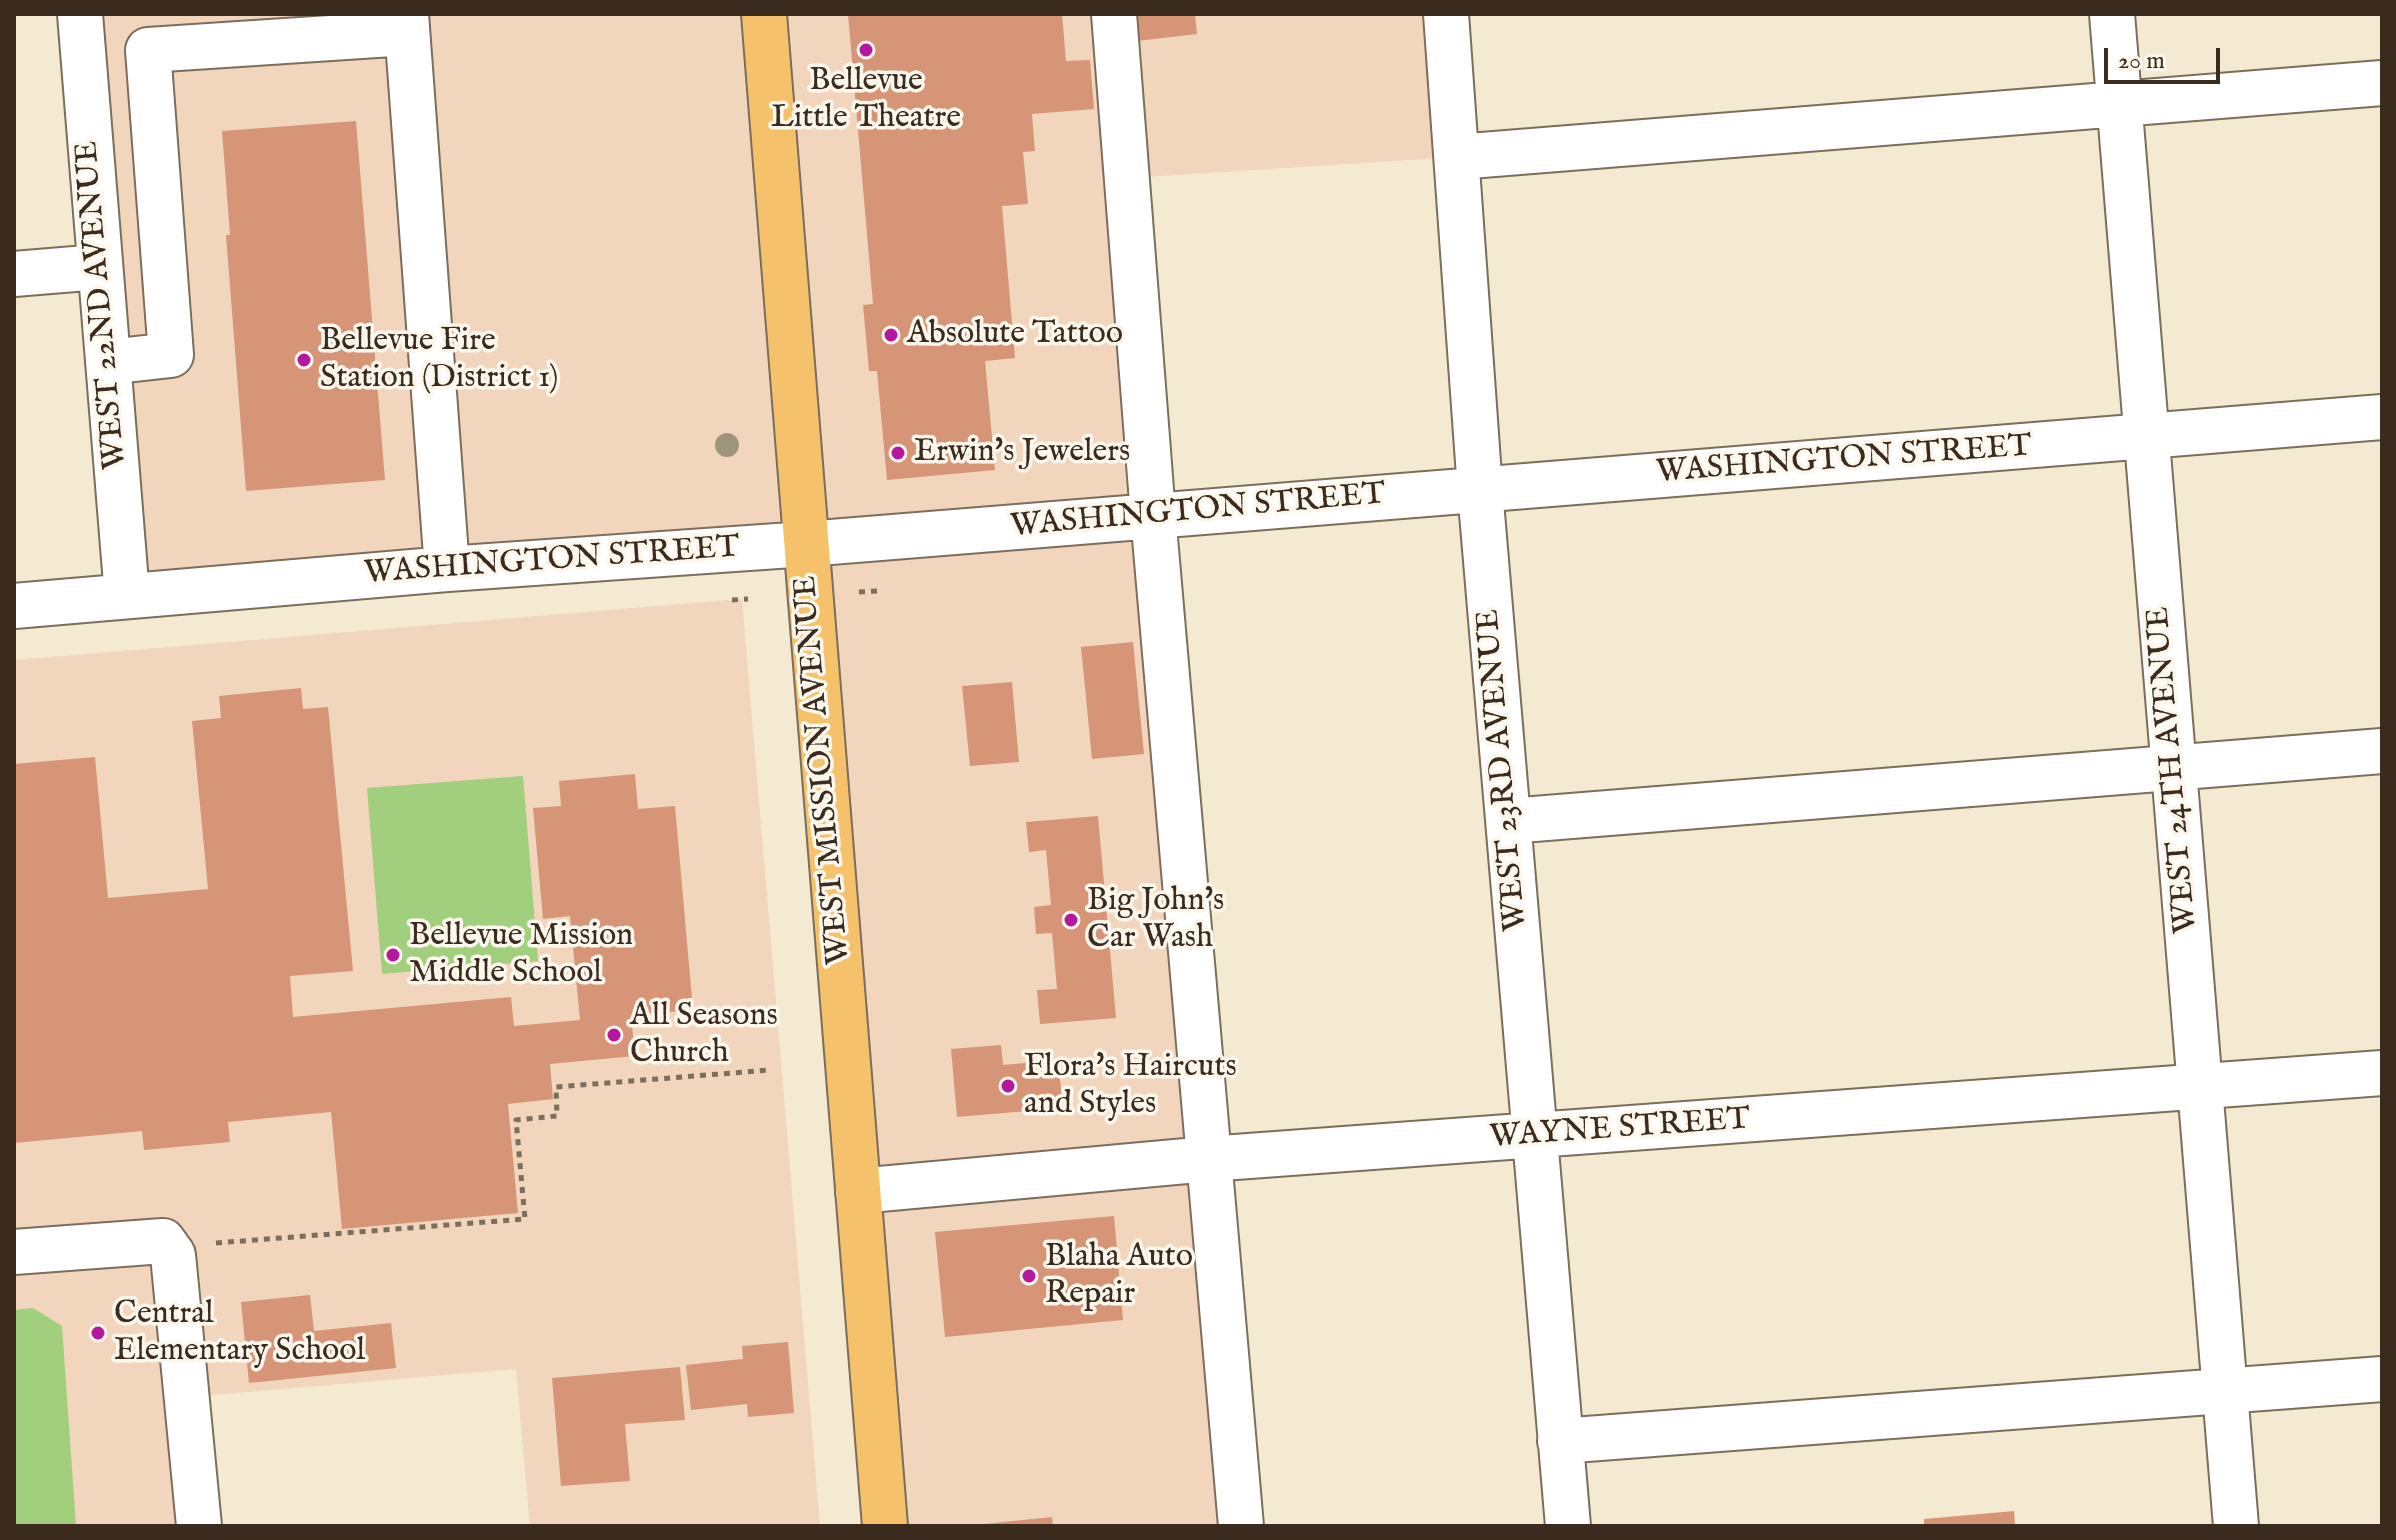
<!DOCTYPE html>
<html>
<head>
<meta charset="utf-8">
<style>
	body { margin:0 }
	#map { position:relative; width:2396px; height:1540px; overflow:hidden; background:#f4e9d1; font-family:"IM FELL English",serif }
	canvas { display:block }
	.frame { position:absolute; inset:0; border:16px solid #3b2a1e; pointer-events:none }
	.scale { position:absolute; left:2104px; top:48px; width:116px; height:36px; box-sizing:border-box; border:4px solid #3b2a1e; border-top:0; padding-left:10px; font-size:24px; line-height:28px; white-space:nowrap; color:#3b2a1e; -webkit-text-stroke:6px #fbf7ec; paint-order:stroke }
</style>
</head>
<body>
<div id="map">
<canvas width="2396" height="1540"></canvas>
<div class="frame"></div>
<div class="scale">20 m</div>
</div>
<script>
const c = document.querySelector('canvas').getContext('2d');
c.lineJoin = 'round';
function fillPath(path, color) { c.fillStyle = color; c.fill(path, 'evenodd'); }
function strokePath(path, color, width, dash) { c.strokeStyle = color; c.lineWidth = width; c.lineCap = dash ? 'butt' : 'round'; c.setLineDash(dash || []); c.stroke(path); }
function drawText(font, color, halo, rows, align = 'center') {
  c.font = font + ' "IM FELL English",serif'; c.lineWidth = 7; c.setLineDash([]); c.textBaseline = 'middle'; c.strokeStyle = halo; c.fillStyle = color; for (const [text, x, y, turn = 0] of rows) {
    c.save(); c.translate(x, y); c.rotate((+turn || 0) * Math.PI / 180); c.textAlign = isNaN(turn) ? turn : align; if (halo) c.strokeText(text, 0, 0); c.fillText(text, 0, 0); c.restore();
  }
}
const built = new Path2D(`
	M80,14h1366l11,143 -329,21 112,1348h-333l-101,-982 -679,52z
	M742,599l78,927h-290l-14,-157 -328,28 11,129h-185v-866z`);
const green = new Path2D(`
	M523,776l15,185 -156,13 -15,-186z
	M33,1308l29,18 14,200h-62v-216z`);
const building = new Path2D(`
	M848,14h214l4,47 24,-1 4,49 -62,5 3,37 -12,1 5,52 -26,2 13,152 -30,3 10,109 -108,10 -10,-109h-8l-6,-66 10,-1z
	M1125,14h70l2,20 -69,8z
	M356,121l29,359 -139,11 -20,-256h4l-8,-104z
	M1133,642l11,112 -52,5 -11,-112z
	M1012,682l7,80 -49,4 -8,-80z
	M301,688l2,21 25,-2 25,264 -63,5 3,41 218,-20 3,29 66,-6 -10,-104 -27,3 -10,-111 28,-2 -2,-25 76,-7 3,35 37,-3 18,204 -62,5 4,41 -85,8 3,35 -45,5 10,109 -176,16 -11,-117 -103,10 2,20 -86,8 -2,-19 -128,12v-379l81,-7 13,141 100,-9 -16,-168 29,-3 -2,-22z
	M1098,816l18,202 -76,6 -3,-34 20,-1 -5,-56 -16,1 -2,-27 17,-2 -5,-55 -17,2 -3,-30z
	M1001,1045l2,20 55,-5 5,48 -106,9 -6,-68z
	M1114,1216l9,104 -178,17 -10,-105z
	M310,1295l4,36 77,-8 5,45 -147,15 -8,-81z
	M788,1342l6,71 -46,4 -1,-13 -56,6 -5,-45 57,-6 -1,-13z
	M680,1367l5,53 -60,4 5,57 -69,5 -9,-108z
	M2014,1511l1,15h-91v-7z
	M1052,1517l1,9h-68l-1,-2z`);
const path = new Path2D(`
	M859,592l18,-1
	M732,600l16,-1
	M216,1243l309,-24 -9,-99 41,-4 -1,-29 214,-17`);
const minor = new Path2D(`
	M80,14l47,582
	M406,14l41,555
	M1114,14l39,501 88,1011
	M1446,14l34,476 88,1036
	M2112,14l124,1512
	M1457,157l925,-74
	M14,274l85,-7
	M108,362l63,-7 -23,-305 259,-17
	M14,606l433,-37 359,-25 1576,-127
	M1509,821l873,-70
	M858,1191l350,-32 1174,-86
	M14,1252l149,-11 10,14 26,271
	M1560,1441l822,-62`);
const major = new Path2D(`
	M764,14l121,1512`);
const trees = [
	[727,445]
];
const markers = [
	[866,50,8,"#b5179e"],
	[891,335,8,"#b5179e"],
	[304,360,8,"#b5179e"],
	[898,453,8,"#b5179e"],
	[1071,920,8,"#b5179e"],
	[393,955,8,"#b5179e"],
	[614,1035,8,"#b5179e"],
	[1008,1086,8,"#b5179e"],
	[1029,1276,8,"#b5179e"],
	[98,1333,8,"#b5179e"]
];
const poiNames = [
	["Bellevue",866,82,"center"],
	["Little Theatre",866,119,"center"],
	["Absolute Tattoo",907,335],
	["Bellevue Fire",320,342],
	["Station (District 1)",320,379],
	["Erwin's Jewelers",914,453],
	["Big John's",1087,902],
	["Car Wash",1087,939],
	["Bellevue Mission",409,937],
	["Middle School",409,974],
	["All Seasons",630,1017],
	["Church",630,1054],
	["Flora's Haircuts",1024,1068],
	["and Styles",1024,1105],
	["Blaha Auto",1045,1258],
	["Repair",1045,1295],
	["Central",114,1315],
	["Elementary School",114,1352]
];
const streetNames = [
	["WEST 22ND AVENUE",103,305,-95],
	["WASHINGTON STREET",1844,461,-4],
	["WASHINGTON STREET",1198,512,-5],
	["WASHINGTON STREET",552,562,-4],
	["WEST MISSION AVENUE",824,770,-95],
	["WEST 23RD AVENUE",1504,770,-95],
	["WEST 24TH AVENUE",2174,770,-95],
	["WAYNE STREET",1620,1130,-4]
];
fillPath(built, '#f1d5bd');
fillPath(green, '#a2cf7d');
fillPath(building, '#d79577');
strokePath(minor, '#7c6d5d', 48);
strokePath(major, '#7c6d5d', 48);
strokePath(path, '#7c6d5d', 5, [6, 6]);
strokePath(minor, '#fff', 44);
strokePath(major, '#f5c16b', 44);
c.fillStyle = '#9d967c';
for (const [x, y] of trees) { c.beginPath(); c.arc(x, y, 12, 0, 2 * Math.PI); c.fill(); }
for (const [x, y, r, color] of markers) { const dot = new Path2D(); dot.arc(x, y, r, 0, 2 * Math.PI); c.fillStyle = color; c.fill(dot); strokePath(dot, '#fbf7ec', 3); }
drawText('32px', '#3b2a1e', '#fbf7ec', poiNames, 'left');
drawText('32px', '#3b2a1e', '#fbf7ec', streetNames);
</script>
</body>
</html>
